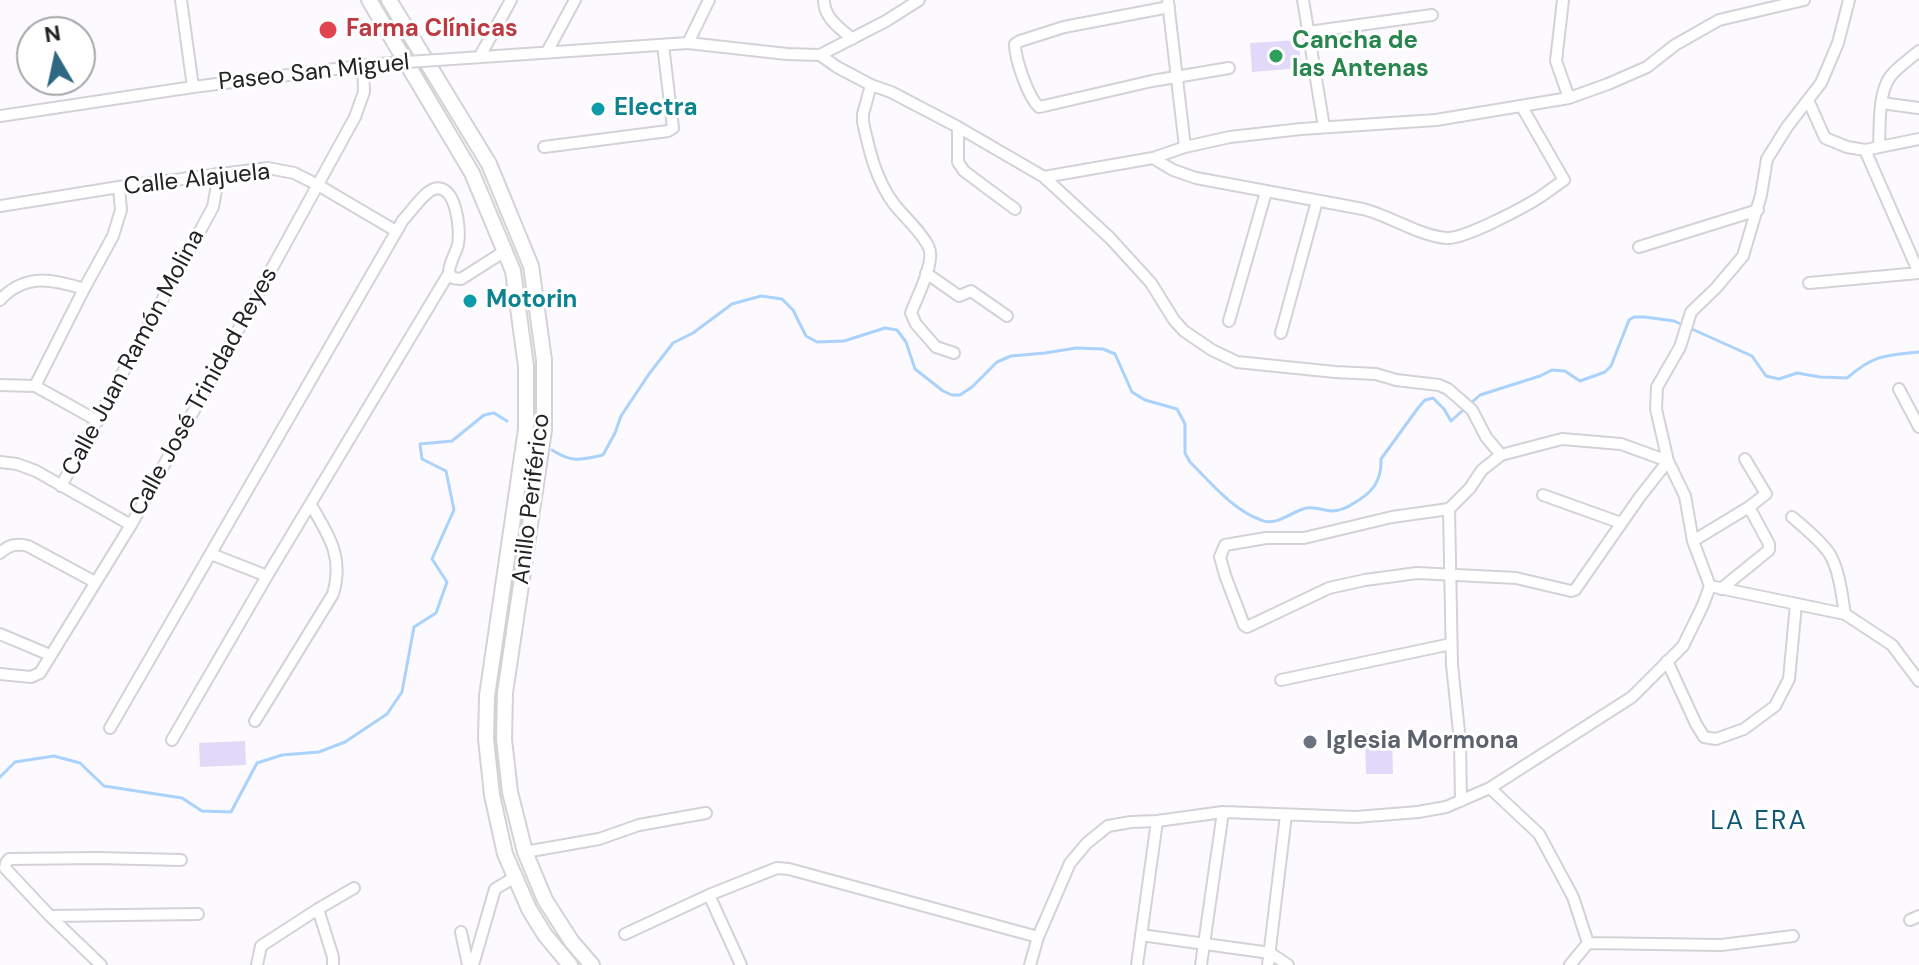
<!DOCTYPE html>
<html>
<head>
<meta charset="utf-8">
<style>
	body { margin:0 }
	#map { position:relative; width:1919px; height:965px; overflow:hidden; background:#fcfaff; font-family:"DM Sans",sans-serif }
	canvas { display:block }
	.north { position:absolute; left:16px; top:16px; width:80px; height:80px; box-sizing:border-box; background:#fff; border:2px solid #a7a7a7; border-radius:50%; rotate:351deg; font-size:22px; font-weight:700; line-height:32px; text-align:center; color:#232224 }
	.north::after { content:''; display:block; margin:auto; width:28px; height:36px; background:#2f6882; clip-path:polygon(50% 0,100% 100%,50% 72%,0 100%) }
</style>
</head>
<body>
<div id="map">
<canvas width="1919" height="965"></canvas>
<div class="north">N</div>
</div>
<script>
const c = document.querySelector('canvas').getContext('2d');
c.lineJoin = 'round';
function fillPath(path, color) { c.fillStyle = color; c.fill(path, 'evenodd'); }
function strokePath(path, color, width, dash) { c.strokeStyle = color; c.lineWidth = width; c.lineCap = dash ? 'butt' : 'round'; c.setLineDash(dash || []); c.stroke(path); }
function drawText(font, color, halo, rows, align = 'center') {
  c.font = font + ' "DM Sans",sans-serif'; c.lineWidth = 6; c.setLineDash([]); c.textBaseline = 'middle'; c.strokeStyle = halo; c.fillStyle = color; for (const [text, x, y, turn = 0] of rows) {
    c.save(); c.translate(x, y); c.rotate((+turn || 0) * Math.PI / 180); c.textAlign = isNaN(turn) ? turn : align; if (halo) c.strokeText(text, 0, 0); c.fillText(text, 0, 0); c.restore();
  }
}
const green = new Path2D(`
	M1299,40l2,28 -49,4 -2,-29z
	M1365,733h27l1,41h-27z
	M245,741l1,24 -46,2 -1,-24z`);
const stream = new Path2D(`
	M552,450c20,13 29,10 51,5l12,-22 6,-17 28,-42 24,-31 20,-10 39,-29 29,-8 21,3 11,11 13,26 11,6 27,-1 41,-13 12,2 9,12 9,27 28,22 9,4h8l12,-8 25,-25 14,-6 34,-3 31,-5 27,1 12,5 17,38 13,8 32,9 8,15v29l5,9c21,21 43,48 71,58 16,7 30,-9 46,-12 8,-1 16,2 24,3 9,0 16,-3 23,-8 18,-10 28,-22 27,-44l37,-51 7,-8 8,-2 11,11 7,12 29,-26 60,-19 12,-6 13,1 15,10 25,-9 6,-6 18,-46 5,-3h11l29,4 78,35 14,20 13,3 18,-6 23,4 27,1c27,-23 38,-23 72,-26
	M0,777l15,-15 39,-6 26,7 24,23 78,12 20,13 29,1 26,-49 25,-8 37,-3 26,-10 42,-28 15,-22 12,-65 22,-14 11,-31 -15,-23 22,-49 -8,-39 -24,-12 -2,-15 32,-3 32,-26 10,-2 13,8`);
const minor = new Path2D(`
	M181,0l12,87
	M824,0c0,18 15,27 28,39
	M1303,0l21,127
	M1563,0l-7,61 13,37
	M1168,2l17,145
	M1169,7l-105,20 -44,14 -5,3c0,15 13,53 24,63l5,-1 108,-25 77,-13
	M1308,32l124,-17
	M688,43l21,-43
	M547,52l28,-52
	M820,55l17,12 34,18 20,7 67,35 86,50 66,61 41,45 23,37 10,11 28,19 25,12 98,10 41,2 20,6 43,5 9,4 24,21 14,27 15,18
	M480,56l31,-56
	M467,58l221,-15 99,11 33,1 66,-34 33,-21
	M871,85l-8,29v8c6,28 13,58 31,82 9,12 29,29 35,44 6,15 -12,49 -18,65l5,11 20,23 18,6
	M1808,100l17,38 22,9 18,3 54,-11
	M1882,103l36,5
	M0,116l193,-29 174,-22
	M958,127v35l6,9 51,38
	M544,147l124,-16 5,-3 -10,-83
	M1879,147c1,-20 -1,-54 11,-70 7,-10 20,-18 29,-26
	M1153,158l20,12 23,8 167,31c28,7 54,26 83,29 17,2 81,-32 97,-43 7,-5 14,-10 21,-15l-42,-73
	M1044,177l109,-19 32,-11 45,-10 71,-8 135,-9 133,-22 39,-14 39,-17 28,-22 44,-25 85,-20
	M0,206l119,-19 149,-19 26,5 24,12 78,46
	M1639,247l119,-37
	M449,273l4,5 8,1 44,-28
	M926,273l33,23 12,-5 36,25
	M1809,283l110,-10 -54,-123
	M0,300c25,-27 52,-21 84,-11
	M1229,321l37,-129
	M1281,333l36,-132
	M0,385l35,1 63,35
	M35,386l49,-97 29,-53 8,-26 -2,-23
	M1899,389l20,38
	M0,462l17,2 19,7 95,54
	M61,486l152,-279 4,-22 -1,-11
	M1543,495l78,28
	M1449,509l-57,8 -88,21h-38l-41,7 -5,12 5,18 19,50 3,2 82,-39 36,-8 52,-7 99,5 55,13 4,-1 64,-92 29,-37
	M1792,517c13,11 27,22 37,36 10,15 13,43 16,61
	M1693,541l56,-34
	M0,553c9,-8 16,-10 28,-7l67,36
	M211,554l56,22
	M1710,586l135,28 47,31 27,36
	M1721,589l48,-39v-6l-20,-37 17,-13 -21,-35
	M0,634l50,21
	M1667,661l29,63 8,13 12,2 28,-10 31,-23 14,-27 7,-75
	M0,674l31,3 9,-4 91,-148 224,-408 9,-25 -1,-26
	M1281,680l170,-36
	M255,721l78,-127c11,-37 -4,-58 -22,-89
	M110,728l293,-508c7,-7 21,-28 31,-31 22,-7 27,41 24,55 -2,10 -9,18 -9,29l-182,303 -95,164
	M1490,788l49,46 34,63 15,46 -18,22
	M1461,801l-1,-60 -8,-76 -3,-156 21,-21 12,-18 19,-15 61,-16 59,5 47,17
	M525,852l74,-13 40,-14 67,-12
	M709,895l32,70
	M318,909l15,48v8
	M50,916l148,-2
	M1910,920l9,-4
	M461,932l7,33
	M625,934l84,-39 68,-27 12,1 249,68
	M1141,935l129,18 18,12
	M1588,943l133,2 72,-9
	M101,965l-51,-49 -45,-48 1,-5 3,-4 89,-1 83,2
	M257,965l4,-19 57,-37 36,-21
	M473,965l22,-76 20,-12
	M1030,965l8,-28 32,-74 17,-20 21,-17 23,-4 26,-1 66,-9 133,5 62,-5 28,-5 44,-19 142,-91 51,-51 20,-41 7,-19 -17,-45 -8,-45 -17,-35 -12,-52 1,-22 23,-40 11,-35 25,-24 27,-32 18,-61 6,-36 20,-32 34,-44 17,-40 11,-43
	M1137,965l20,-144
	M1201,965l22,-153
	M1268,965l18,-150`);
const highway = new Path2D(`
	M369,0l103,173 41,98 13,95v63l-39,267 -1,43 6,56 13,59 24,55 16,26 25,30
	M389,0l100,164 42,102 13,94v70l-39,263 -1,46 6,53 15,60 20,48 27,42 20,23`);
const minorBridge = new Path2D(`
	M377,64l90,-6`);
const markers = [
	[328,30,10,"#e0444e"],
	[1276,56,8,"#2e9e5b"],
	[598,109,8,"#0f9aa8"],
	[470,301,8,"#0f9aa8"],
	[1310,742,8,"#6b7280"]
];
const healthNames = [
	["Farma Clínicas",346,30]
];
const leisureNames = [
	["Cancha de",1292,42],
	["las Antenas",1292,70]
];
const streetNames = [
	["Paseo San Miguel",314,73,-6],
	["Calle Alajuela",197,180,-6],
	["Calle Juan Ramón Molina",134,353,-62],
	["Calle José Trinidad Reyes",204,392,-61],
	["Anillo Periférico",532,499,-83]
];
const cultureNames = [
	["Electra",614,109],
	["Motorin",486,301]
];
const worshipNames = [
	["Iglesia Mormona",1326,742]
];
const neighbourhoodNames = [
	["LA ERA",1759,822]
];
fillPath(green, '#e2d8f9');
strokePath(stream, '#aad2fb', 3);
strokePath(minor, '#d3d2d7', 14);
strokePath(highway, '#d3d2d7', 18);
strokePath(minor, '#fff', 10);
strokePath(highway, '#fff', 14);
strokePath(minorBridge, '#d3d2d7', 14, []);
strokePath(minorBridge, '#fff', 10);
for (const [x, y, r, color] of markers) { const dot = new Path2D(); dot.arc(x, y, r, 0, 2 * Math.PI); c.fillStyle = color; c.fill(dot); strokePath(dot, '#fff', 3); }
drawText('bold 24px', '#be3a42', '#fff', healthNames, 'left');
drawText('bold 24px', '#27864d', '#fff', leisureNames, 'left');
drawText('24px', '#232224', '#fff', streetNames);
drawText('bold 24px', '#0d838f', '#fff', cultureNames, 'left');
drawText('bold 24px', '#5b616d', '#fff', worshipNames, 'left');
c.letterSpacing = '2px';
drawText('26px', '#0f5873', '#fff', neighbourhoodNames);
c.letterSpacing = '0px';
</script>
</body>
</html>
